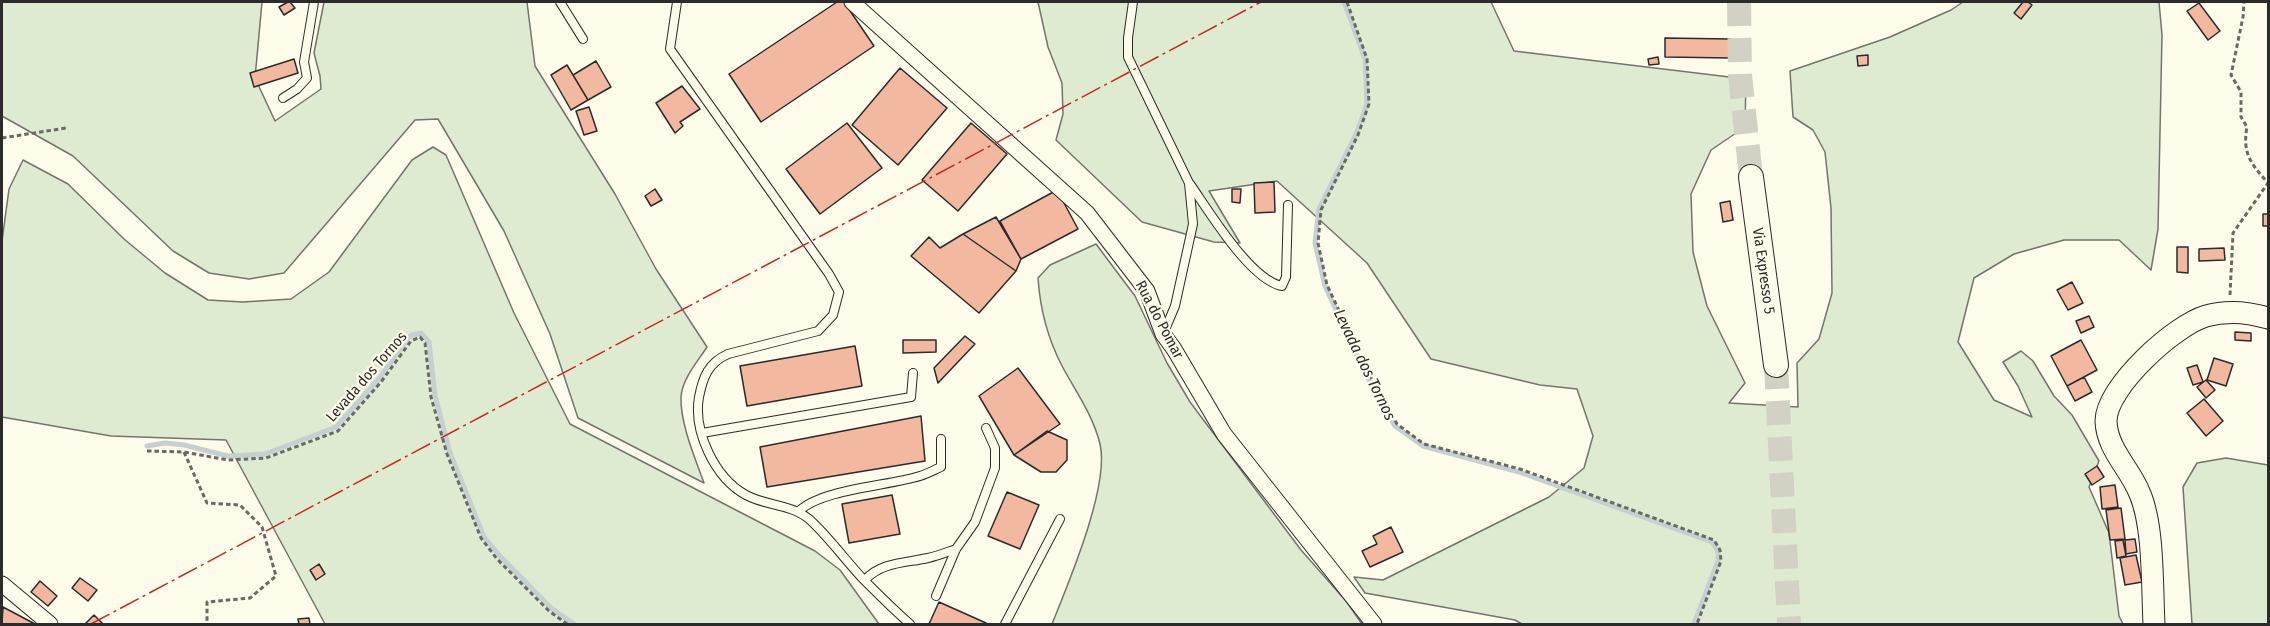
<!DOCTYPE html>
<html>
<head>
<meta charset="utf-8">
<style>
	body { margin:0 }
	#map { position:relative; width:2270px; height:626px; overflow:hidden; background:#fdfbea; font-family:"Fira Sans Condensed",sans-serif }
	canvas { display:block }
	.frame { position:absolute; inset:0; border:3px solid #2b2b2b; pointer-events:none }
</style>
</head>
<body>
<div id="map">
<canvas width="2270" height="626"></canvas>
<div class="frame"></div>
</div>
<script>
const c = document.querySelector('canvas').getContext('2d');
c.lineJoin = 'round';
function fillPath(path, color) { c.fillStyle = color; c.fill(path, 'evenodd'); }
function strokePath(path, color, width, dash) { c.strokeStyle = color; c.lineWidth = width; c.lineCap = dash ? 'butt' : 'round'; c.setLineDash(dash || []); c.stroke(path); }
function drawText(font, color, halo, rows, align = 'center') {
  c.font = font + ' "Fira Sans Condensed",sans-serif'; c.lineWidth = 4.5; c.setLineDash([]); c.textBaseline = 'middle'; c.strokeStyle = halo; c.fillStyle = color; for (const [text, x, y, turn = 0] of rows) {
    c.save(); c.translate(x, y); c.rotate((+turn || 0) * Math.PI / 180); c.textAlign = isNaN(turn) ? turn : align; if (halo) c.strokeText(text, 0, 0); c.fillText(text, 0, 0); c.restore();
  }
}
const green = new Path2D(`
	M2,2h260l-7,76 20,43 46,-32 -1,-13 -6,-23 10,-51h203l8,64 80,128 41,75 51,78c-9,14 -25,32 -26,50 -1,26 14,61 23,86l-126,-65 -28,-84 -46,-103 -66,-112 -23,1 -131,153 -35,6 -40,-6 -36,-22 -100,-95 -71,-40z
	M1038,2h453l23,49 232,28 -1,48 -34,23 -20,44 2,58 14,54 38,77 -16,20 69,4 -1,-44 22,-24 13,-46 -1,-85 -6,-56 -12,-22 -20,-13 -3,-46 100,-34 61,-27 12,-8h196l3,33 -4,194 -7,41 -32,-30h-55l-50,14 -40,24 -16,64 36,58 38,17 -14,-31 -15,-24 18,-11 12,10 21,35 18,19 27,46 -10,26 20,46 10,83 4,8h-601l-7,-4 -150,-27 -11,-16 29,3 166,-83 35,-29 9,-32 -16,-47 -37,-4 -109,-26 -64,-96 -90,-82 -68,10 31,52 -26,-1 -72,-20 -86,-82 7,-26 -1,-31 -14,-36z
	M433,147l13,8 68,158 56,111 245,127 25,19 39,54h-554l-99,-184 -115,-4 -109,-19v-176l7,-52 14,-29 45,24 56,55 41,34 43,27 35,2 48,-3 38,-27 83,-112z
	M1096,244l39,52 32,67 23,39 111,148 45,51 16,23h-310c16,-40 58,-138 48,-180 -7,-29 -24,-52 -38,-78 -14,-27 -22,-58 -24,-88l12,-13z
	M2226,458l42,7v159h-76l-9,-137 14,-24z`);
const stream = new Path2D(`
	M1344,2l21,57 2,45 -11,30 -37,75 -4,34 10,43 40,87 30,53 28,20 96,26 193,70 6,9v10l-24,63
	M147,446l18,-3 19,2 44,11 37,-2 71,-27 42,-47 30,-42 4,-3 9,-2 8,9 6,54 15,57 34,84 16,19 51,52 23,16`);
const building = new Path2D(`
	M288,2h2l5,6 -11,7 -5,-8z
	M837,2h7l30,44 -113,76 -32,-48z
	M2023,2h5l4,3 -11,14 -7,-6z
	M2199,3l21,28 -12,9 -21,-29z
	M1665,38l66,1v19l-66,-1z
	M1868,55v10l-10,1 -1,-10z
	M1658,57l1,7 -10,1 -1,-6z
	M294,59l4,14 -44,14 -4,-14z
	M596,61l15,26 -23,13 -15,-25z
	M567,65l21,35 -17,10 -20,-35z
	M900,68l47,40 -49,57 -46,-40z
	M682,86l18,23 -20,13 3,4 -8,7 -19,-30z
	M589,107l8,24 -13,4 -8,-24z
	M847,123l35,45 -62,46 -34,-45z
	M971,123l36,31 -49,57 -36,-31z
	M1274,182l1,30 -20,1 -1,-30z
	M655,189l7,11 -11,6 -6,-10z
	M1232,189h9l-1,14 -8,-1z
	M1057,190l21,39 -57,30 -21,-38z
	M1730,201l3,19 -10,2 -3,-19z
	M2263,214h5v12h-5z
	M996,217l25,42 -5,12 -53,-37z
	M963,234l53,37 -37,42 -68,-57 18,-19 11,11z
	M2177,247h11v26l-11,-1z
	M2224,248l1,12 -26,1v-12z
	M2072,282l11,21 -15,7 -11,-20z
	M2089,316l5,11 -13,6 -5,-12z
	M2235,332l16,1v8l-16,-1z
	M965,336l10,8 -37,39 -4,-15z
	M903,340h33v12l-33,1z
	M2081,340l16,30 -30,16 -16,-30z
	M855,346l7,40 -115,20 -7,-40z
	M2214,358l19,6 -7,22 -19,-6z
	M2197,365l6,17 -10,3 -6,-17z
	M1018,368l42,56 -46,31 -35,-59z
	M2084,377l8,15 -17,9 -8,-15z
	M2206,380l9,10 -9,8 -9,-11z
	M2204,399l19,22 -17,15 -19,-23z
	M921,416l4,45 -158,26 -7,-40z
	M1047,431l20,9v20l-11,12h-15l-27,-17z
	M2097,466l7,11 -12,8 -7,-11z
	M2115,485l3,22 -16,2 -2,-22z
	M1007,492l32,13 -19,44 -32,-13z
	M892,495l8,39 -51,9 -7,-39z
	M2121,508l4,31 -15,1 -4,-30z
	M1391,527l12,25 -33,15 -8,-16 15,-7 -4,-8z
	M2135,539l2,13 -11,2 -1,-14z
	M2123,540l3,16 -9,2 -2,-17z
	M2136,555l6,27 -17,3 -5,-27z
	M319,564l6,10 -9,6 -6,-10z
	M80,578l17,12 -9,11 -16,-13z
	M40,581l17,15 -9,10 -17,-14z
	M939,602l47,21 -1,1h-56z
	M3,607l32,17h-33z
	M94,615l9,9h-18z
	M309,618l1,6h-11l-1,-5z`);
const primaryTunnel = new Path2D(`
	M1739,2l1,73 11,102
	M1776,365l13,259`);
const path = new Path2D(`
	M1347,2l20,57 2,45 -11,31 -37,75 -3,33 9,42 41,87 29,52 27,20 96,25 194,71 6,10 1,11 -24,63
	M2,138l64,-10
	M2230,295l3,-62 35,-50c-17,-19 -26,-30 -21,-56l-6,-10v-25l-10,-17 12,-58 1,-15
	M147,451l37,1 44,8 38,-2 72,-27 43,-49 30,-41 9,-4 5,6 6,54 16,57 34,84 16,21 52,52 18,13
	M184,452l23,51 33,2 22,22 14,49 -26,22 -43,4v22`);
const lane = new Path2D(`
	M560,2l23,37
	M677,2l-7,47 159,225 10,18 -6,23 -15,16 -90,23c-20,9 -25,23 -29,43 -6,35 16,81 47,98 20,11 45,9 63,24 20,18 36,41 55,61 15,15 30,30 46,44
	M1133,2l-5,36v19l61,126 4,41 -18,82 -11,26
	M283,98l14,-9 10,-11 -3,-16 10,-60
	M1190,184c19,27 60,96 92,102l4,-9 2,-72
	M702,433l209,-36 2,-24
	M799,511c23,-22 89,-25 121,-35 7,-2 14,-6 21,-9v-28
	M865,580c16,-18 41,-17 63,-22 10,-2 19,-6 28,-9
	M936,596l20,-47 19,-27 20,-54v-20l-9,-20
	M1005,624l55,-105`);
const street = new Path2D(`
	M852,2l235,211 60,78 16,43 11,15 50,85 150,190
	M2,584l48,40`);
const secondary = new Path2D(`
	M2154,624c-2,-37 0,-97 -14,-130 -10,-26 -33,-44 -34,-73 0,-34 69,-96 100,-105 21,-6 42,-4 62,2`);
const primary = new Path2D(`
	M1751,177l25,188`);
const power = new Path2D(`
	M91,624l1170,-622`);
const streetNames = [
	["Via Expresso 5",1763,271,82],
	["Rua do Pomar",1159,320,62],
	["Levada dos Tornos",367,377,-49]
];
const waterNames = [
	["Levada dos Tornos",1364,365,64]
];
fillPath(green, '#deebd1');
strokePath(green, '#74746e', 1.5);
strokePath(stream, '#c7d0d0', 5);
fillPath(building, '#f2b8a0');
strokePath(building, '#2b2b2b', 1.5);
strokePath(primaryTunnel, '#d3d1c4', 24, [24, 12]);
strokePath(lane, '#2b2b2b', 10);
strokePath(street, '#2b2b2b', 17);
strokePath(secondary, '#2b2b2b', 23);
strokePath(primary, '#2b2b2b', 26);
strokePath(path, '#6a6964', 3, [4.5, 3]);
strokePath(lane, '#fdfbea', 8);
strokePath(street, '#fdfbea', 15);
strokePath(secondary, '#fdfbea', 21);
strokePath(primary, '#fdfbea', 24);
strokePath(power, '#c62828', 1.5, [21, 4.5, 3, 4.5]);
drawText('15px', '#2b2b2b', '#fdfbea', streetNames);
drawText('italic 16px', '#2b2b2b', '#fdfbea', waterNames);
</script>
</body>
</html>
